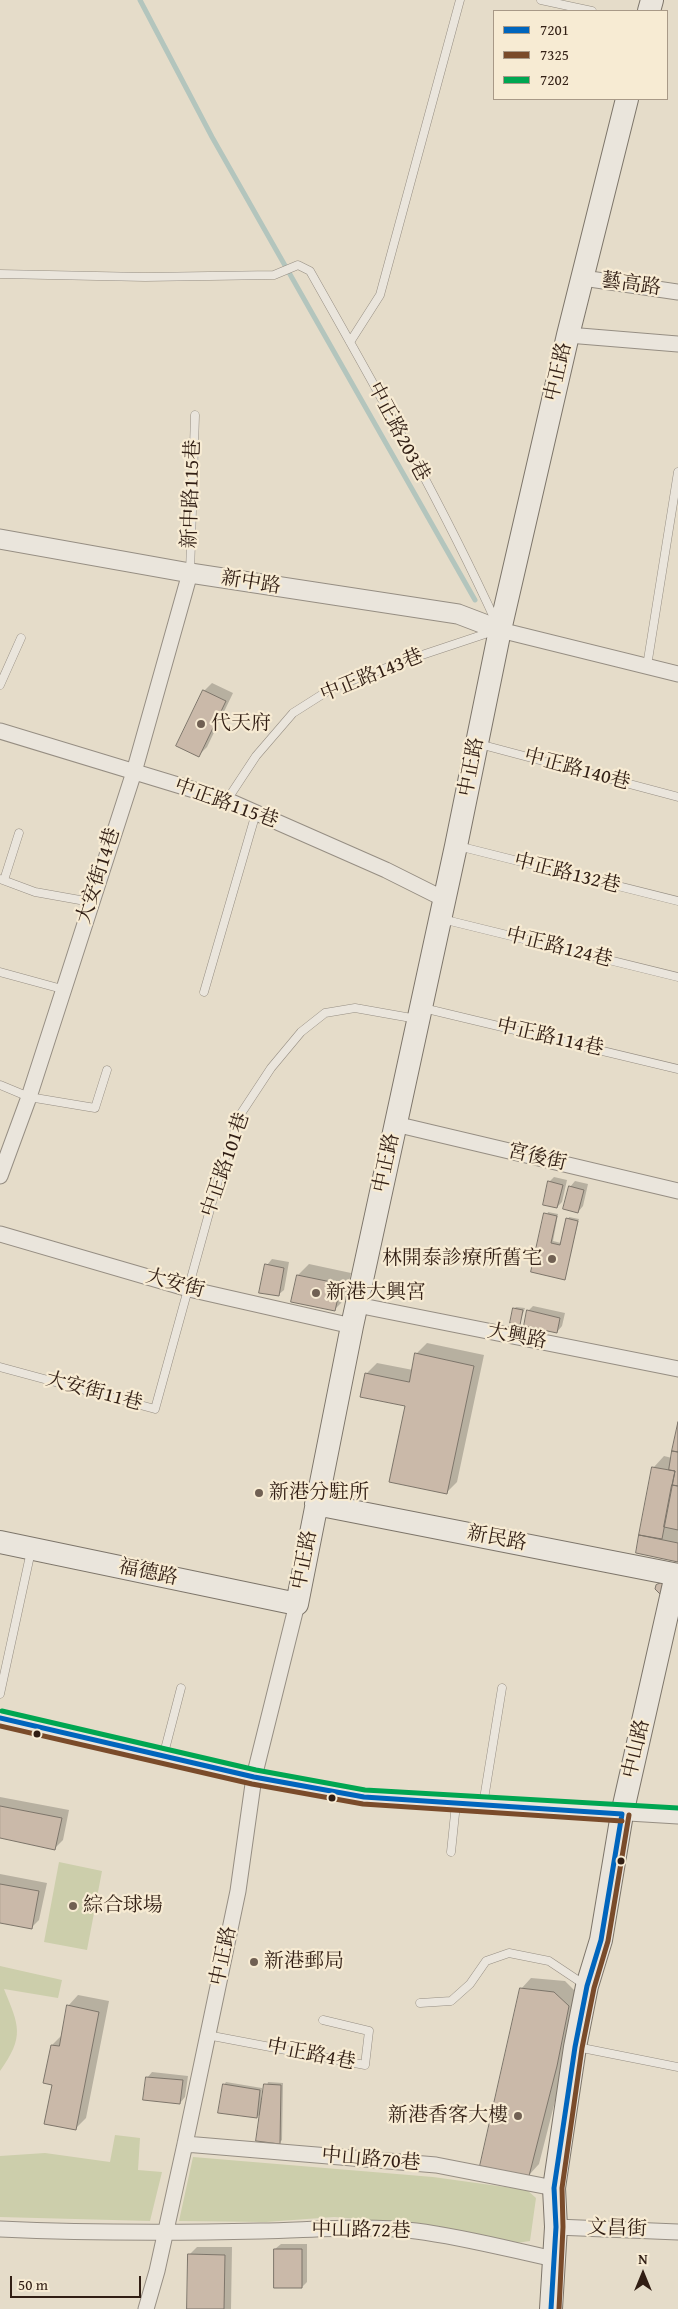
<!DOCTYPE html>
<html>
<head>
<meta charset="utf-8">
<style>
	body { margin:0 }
	#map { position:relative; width:678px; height:2309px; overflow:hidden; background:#e5dcc9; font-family:"Gentium Book Plus",serif }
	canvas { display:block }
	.legend { position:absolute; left:493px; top:10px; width:175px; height:90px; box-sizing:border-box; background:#f7ebd3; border:1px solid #a89987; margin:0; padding:6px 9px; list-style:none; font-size:15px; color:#311e14 }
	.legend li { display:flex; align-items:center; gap:10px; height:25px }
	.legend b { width:25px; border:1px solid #a89987 }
	.north { position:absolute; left:618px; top:2249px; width:50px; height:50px; -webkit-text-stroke:4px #f7ebd3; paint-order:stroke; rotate:0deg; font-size:14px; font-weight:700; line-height:20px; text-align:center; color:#311e14 }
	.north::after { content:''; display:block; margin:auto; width:18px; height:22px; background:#311e14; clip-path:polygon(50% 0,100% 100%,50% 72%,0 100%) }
	.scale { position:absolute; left:10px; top:2276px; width:131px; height:22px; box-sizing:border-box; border:2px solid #311e14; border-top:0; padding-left:6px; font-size:15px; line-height:18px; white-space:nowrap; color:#311e14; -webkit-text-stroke:4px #f7ebd3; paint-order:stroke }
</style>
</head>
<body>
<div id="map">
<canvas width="678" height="2309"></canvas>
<ul class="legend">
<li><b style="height:6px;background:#0065bd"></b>7201</li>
<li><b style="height:6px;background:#7a4b2a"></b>7325</li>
<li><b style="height:6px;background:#00a651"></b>7202</li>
</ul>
<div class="north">N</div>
<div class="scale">50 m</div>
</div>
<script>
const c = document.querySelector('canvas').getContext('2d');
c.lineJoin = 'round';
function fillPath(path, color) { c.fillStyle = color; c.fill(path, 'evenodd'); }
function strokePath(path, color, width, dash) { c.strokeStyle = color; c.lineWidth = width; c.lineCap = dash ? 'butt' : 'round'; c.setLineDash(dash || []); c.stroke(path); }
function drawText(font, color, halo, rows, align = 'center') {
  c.font = font + ' "Gentium Book Plus","Noto Serif TC",serif'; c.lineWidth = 4.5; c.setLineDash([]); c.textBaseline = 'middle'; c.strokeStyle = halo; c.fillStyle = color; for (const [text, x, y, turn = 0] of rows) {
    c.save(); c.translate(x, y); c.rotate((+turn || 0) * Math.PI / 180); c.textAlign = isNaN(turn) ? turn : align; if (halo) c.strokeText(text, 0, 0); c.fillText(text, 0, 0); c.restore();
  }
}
const green = new Path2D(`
	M59,1862l43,9 -15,79 -43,-8z
	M0,1966l62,14 -4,18 -54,-9c15,37 21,47 -4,82z
	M115,2135l25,3 -2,32 24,2 -12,49 -150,-4v-61l45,-3 65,9z
	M193,2157l240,20 94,13 9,8 -6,43 -14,2 -103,-20 -79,-6 -68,5 -87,-1z`);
const shadow = new Path2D(`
	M212,683l21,10 -26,54 -8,8 5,-64z
	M554,1177l13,3 -5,22 -5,5 -8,-25z
	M575,1181l13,3 -5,22 -5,6 -8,-25z
	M548,1212l10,2 -5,27 8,2 8,-26 10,2 -15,60 -31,-7z
	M272,1259l17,3 -5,28 -6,5 -11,-30z
	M309,1264l42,9 -6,26 -11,11 -41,-9 5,-26z
	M533,1306l32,7 -3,13 -5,6 -29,-21z
	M516,1307l9,1 -6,16 -5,-15z
	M427,1343l57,12 -27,127 -11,11 -39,-87 -41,-32 11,-11 36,7 3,-16z
	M678,1429v131l-41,-8 17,-85 10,-11 8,2z
	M0,1797l69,13 -6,30 -8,8 -55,-11z
	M0,1874l47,9 -8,37 -8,8 -31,-6z
	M531,1978l34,3 14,14 -12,59 -28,110 -10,11 -8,-186z
	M78,1995l31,6 -23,117 -10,10 -24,-83 10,-10 6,-29z
	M152,2072l36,4 -3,21 -5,6 -33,-25z
	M226,2082l36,6 -1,13h2l5,-19 15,1 -1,57 -2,2 -18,-29 -5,4 -33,-32z
	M281,2244h26v38l-5,5 -27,-38z
	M197,2247h35l-1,62h-43l1,-54z`);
const stream = new Path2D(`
	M140,0l72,137 263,463`);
const building = new Path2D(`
	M203,690l23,11 -27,56 -23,-11z
	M548,1181l15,4 -6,23 -14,-3z
	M569,1186l15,4 -6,23 -15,-4z
	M544,1213l13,3 -6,27 9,2 6,-27 12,3 -13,59 -34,-8z
	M265,1264l19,4 -5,28 -20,-3z
	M297,1275l44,9 -6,27 -44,-9z
	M513,1308l10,2 -3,15 -10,-2z
	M527,1310l33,8 -3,15 -33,-7z
	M415,1353l59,13 -27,128 -58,-12 16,-76 -45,-9 5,-24 44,9z
	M678,1422v30l-6,-1z
	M672,1451l6,1v34l-6,-1 3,-14 -6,-1z
	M652,1467l23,4 -13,68 -23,-4z
	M672,1485l6,1v44l-14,-3z
	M639,1535l39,8v19l-42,-9z
	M661,1583l2,1 -2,11 -6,-6 1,-4z
	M0,1806l62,12 -7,32 -55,-12z
	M0,1884l39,7 -7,38 -32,-6z
	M520,1988l34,4 15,14 -12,60 -28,110 -49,-10z
	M67,2005l32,7 -23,118 -32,-6 8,-39 -9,-2 8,-38 8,1z
	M146,2077l37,3 -3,24 -37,-4z
	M223,2084l37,6 -3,28 -39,-5z
	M264,2084l17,1 -1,59 -24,-3z
	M274,2249h28v39h-28z
	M188,2254l37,1 -1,54h-37z`);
const service = new Path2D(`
	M541,0l51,11
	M0,274l145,3 129,-2 24,-10 12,6c65,115 131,231 186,351
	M350,342l30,-47 80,-295
	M190,573l5,-158
	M647,666l31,-194
	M0,685l21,-47
	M479,744l199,53
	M227,800l29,-44 37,-43 41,-26 82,-30 78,-26
	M458,846l220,55
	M0,879l35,13 56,10
	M4,880l15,-47
	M442,919l236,58
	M0,972l62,17
	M204,992l52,-179
	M423,1008l255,61
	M0,1085l29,12 66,11 12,-38
	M0,1367l155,42 67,-243 20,-54 29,-44 30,-36 24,-19 30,-5 62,11
	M0,1694l31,-143
	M163,1757l18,-69
	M483,1805l19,-117
	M451,1852l5,-48
	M420,2003l31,-2 19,-17 16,-23 23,-8 40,8 36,24
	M207,2035l158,30 4,-34 -46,-11
	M577,2047l101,20`);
const minor = new Path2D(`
	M583,278l95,14
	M568,335l110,9
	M500,630l178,44
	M0,731l227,69 159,70 58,29
	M395,1124l283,67
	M0,1176l29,-79 105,-325 56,-199
	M0,1234l189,55 163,37
	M357,1305l321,64
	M0,1718l254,59 110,20 314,19
	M185,2144l251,21 118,23
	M556,2227l122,5
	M0,2229c87,4 174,4 261,2 52,-1 104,-6 155,0 47,6 92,18 138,28
	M146,2309l11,-38 28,-127 53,-253 16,-114 43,-173`);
const tertiary = new Path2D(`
	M0,539l190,34 268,41 42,16`);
const secondary = new Path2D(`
	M649,11l3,-11
	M316,1504l362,71
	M0,1542l297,62 55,-278 104,-480 44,-216 68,-295 59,-236
	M551,2309l5,-82 -2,-39 21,-141 12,-61 14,-46 21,-126 54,-239`);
const bus1 = new Path2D(`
	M0,1718l254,59 110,20 258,17
	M551,2309l5,-82 -2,-39 21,-141 12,-61 14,-46 21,-126`);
const bus2 = new Path2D(`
	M0,1726l252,58 111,20 259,17
	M559,2309l4,-82 -1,-39 20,-140 12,-60 14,-47 21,-126`);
const bus3 = new Path2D(`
	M2,1711l254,59 109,20 313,18`);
const markers = [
	[201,724,5,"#706053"],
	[552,1259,5,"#706053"],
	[316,1293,5,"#706053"],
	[259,1493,5,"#706053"],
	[37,1734,4.5,"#311e14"],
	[332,1798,4.5,"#311e14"],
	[621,1861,4.5,"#311e14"],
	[73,1906,5,"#706053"],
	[254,1962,5,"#706053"],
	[518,2116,5,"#706053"]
];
const streetNames = [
	["藝高路",631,285,8],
	["中正路",559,372,-77],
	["中正路203巷",398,432,62],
	["新中路115巷",192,494,-88],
	["新中路",251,583,9],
	["中正路143巷",372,676,-22],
	["中正路",472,767,-79],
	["中正路140巷",577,770,15],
	["中正路115巷",226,804,20],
	["中正路132巷",567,874,14],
	["大安街14巷",99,876,-72],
	["中正路124巷",559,948,14],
	["中正路114巷",550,1038,13],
	["宮後街",537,1158,13],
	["中正路",387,1163,-78],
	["中正路101巷",226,1165,-71],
	["大安街",175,1284,15],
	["大興路",517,1337,11],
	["大安街11巷",94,1392,15],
	["新民路",497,1539,11],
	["中正路",305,1560,-79],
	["福德路",148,1573,12],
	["中山路",637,1749,-77],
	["中正路",224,1956,-78],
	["中正路4巷",311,2055,11],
	["中山路70巷",371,2160,5],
	["文昌街",617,2229,2],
	["中山路72巷",361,2231,1]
];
const poiNames = [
	["代天府",211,724],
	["林開泰診療所舊宅",542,1259,"right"],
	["新港大興宮",326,1293],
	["新港分駐所",269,1493],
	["綜合球場",83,1906],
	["新港郵局",264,1962],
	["新港香客大樓",508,2116,"right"]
];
fillPath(green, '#ccceab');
fillPath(shadow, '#0003');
strokePath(stream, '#b3c5bd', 5);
fillPath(building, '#cab9a9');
strokePath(building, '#7d756a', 1);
strokePath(service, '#968e83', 9);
strokePath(minor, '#968e83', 17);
strokePath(tertiary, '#968e83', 21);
strokePath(secondary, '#7d756a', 24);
strokePath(service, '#eae5dc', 8);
strokePath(minor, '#eae5dc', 15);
strokePath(tertiary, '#eae5dc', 19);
strokePath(secondary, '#eae5dc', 22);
strokePath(bus1, '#0065bd', 5);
strokePath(bus2, '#7a4b2a', 5);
strokePath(bus3, '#00a651', 5);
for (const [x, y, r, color] of markers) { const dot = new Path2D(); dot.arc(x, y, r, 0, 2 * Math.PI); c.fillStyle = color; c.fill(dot); strokePath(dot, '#f7ebd3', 2); }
drawText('20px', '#311e14', '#f7ebd3', streetNames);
drawText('20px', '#311e14', '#f7ebd3', poiNames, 'left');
</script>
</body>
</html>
